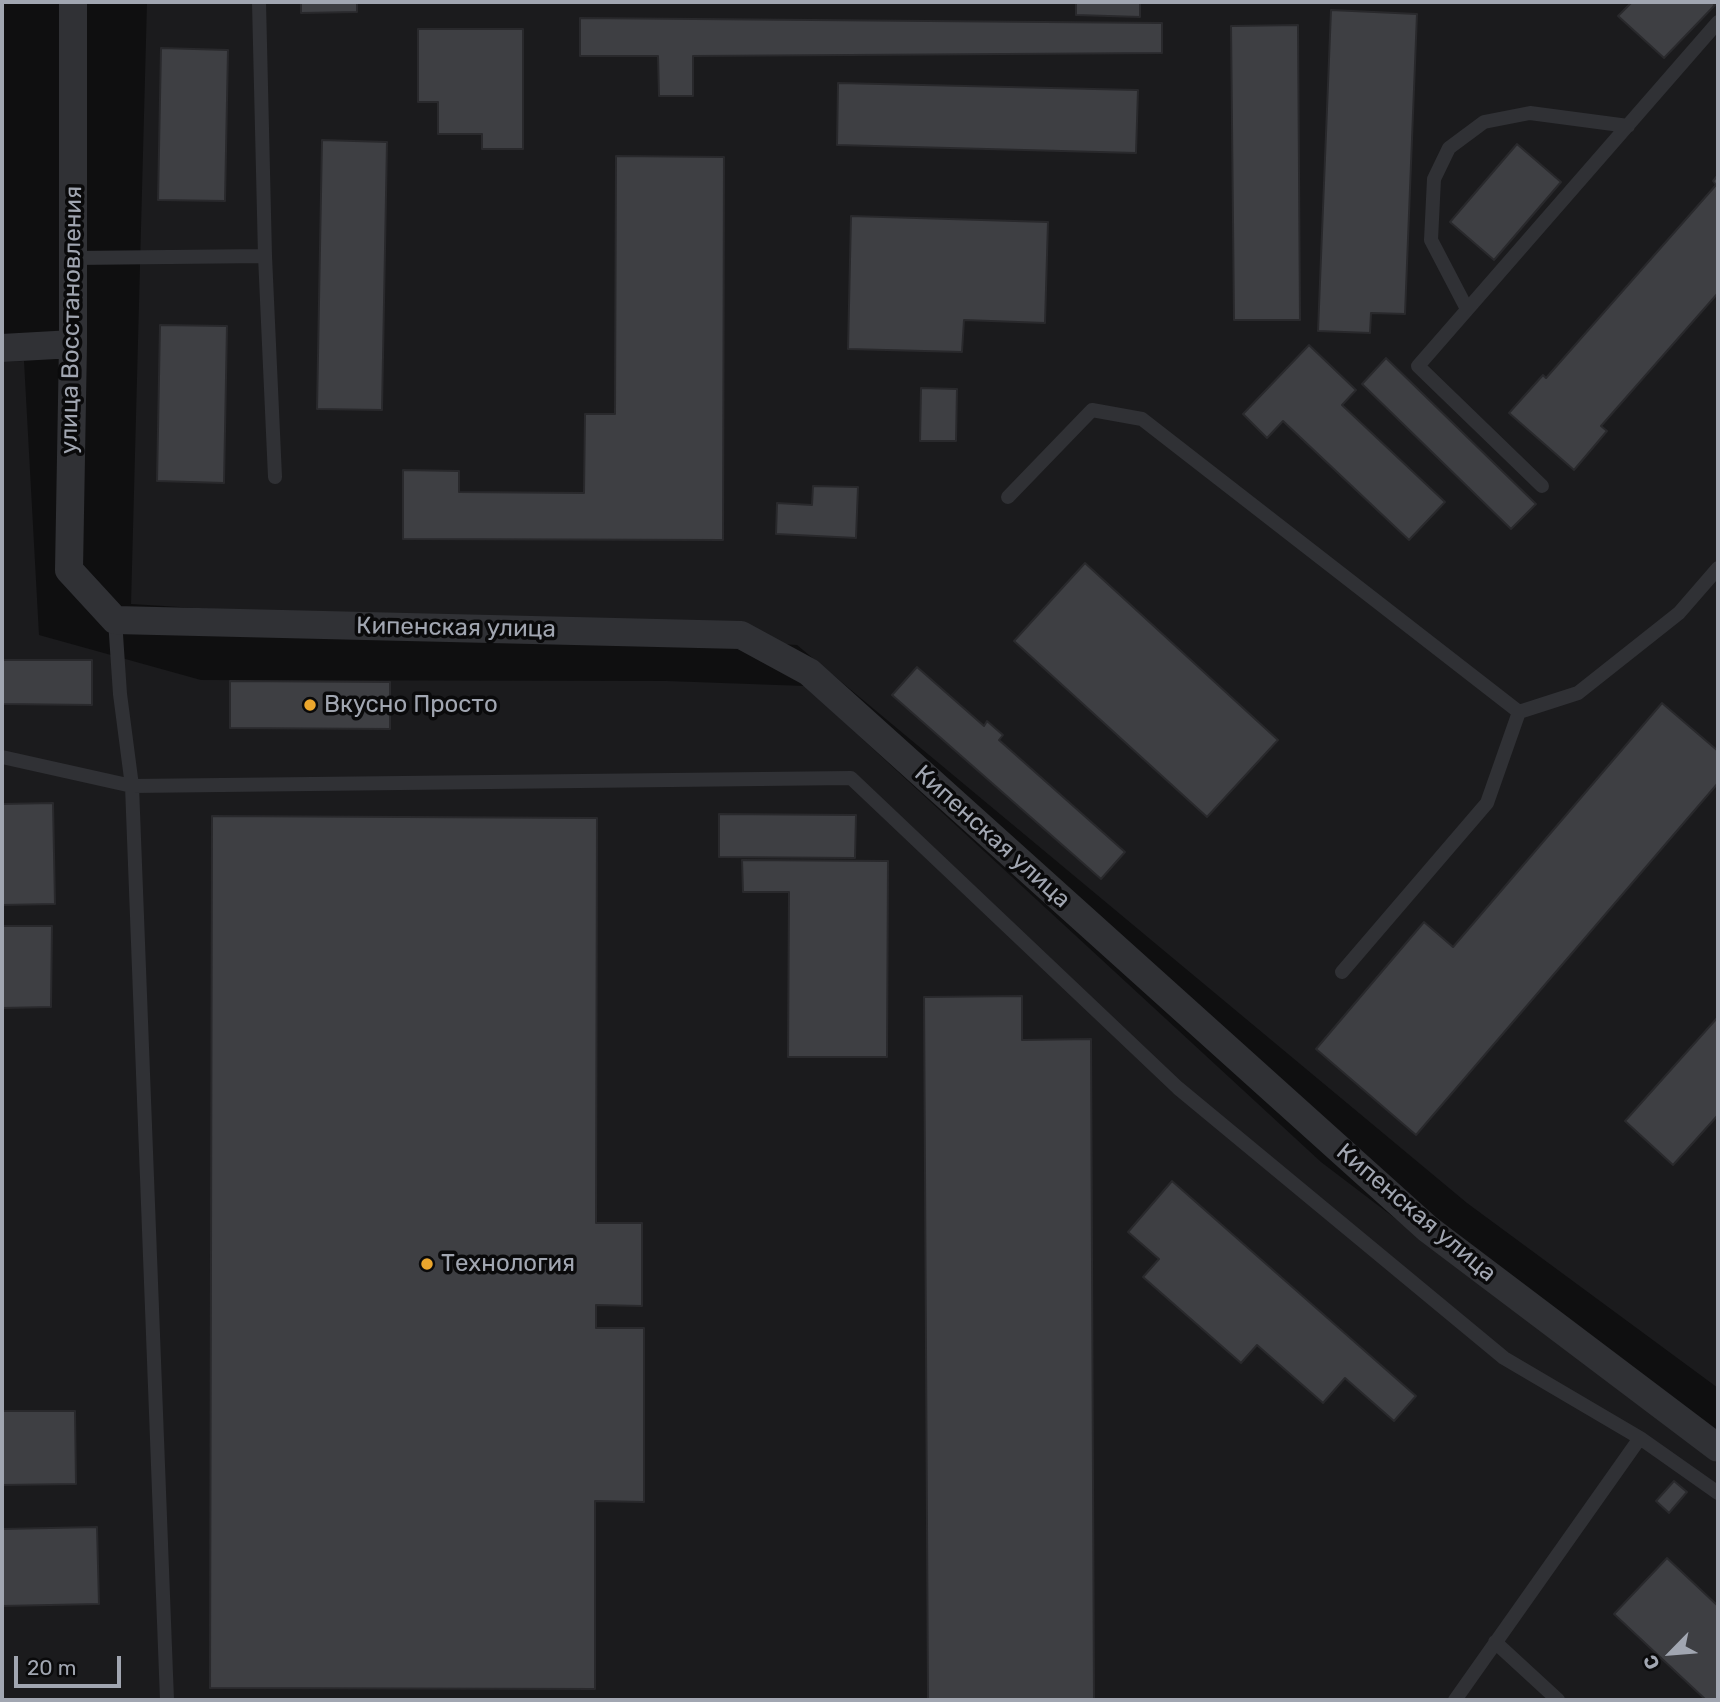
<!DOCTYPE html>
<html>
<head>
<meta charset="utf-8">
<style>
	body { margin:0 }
	#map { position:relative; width:1720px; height:1702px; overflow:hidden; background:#0f0f10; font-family:Rubik,sans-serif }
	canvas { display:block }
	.frame { position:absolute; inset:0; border:4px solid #a1a6b1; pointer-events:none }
	.north { position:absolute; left:1636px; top:1618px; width:70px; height:70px; -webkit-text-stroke:5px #0a0a0b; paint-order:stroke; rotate:245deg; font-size:19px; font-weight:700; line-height:28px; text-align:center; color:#a1a6b1 }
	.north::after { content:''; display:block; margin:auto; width:24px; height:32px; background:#a1a6b1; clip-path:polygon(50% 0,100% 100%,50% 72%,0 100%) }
	.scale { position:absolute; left:14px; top:1656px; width:107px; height:32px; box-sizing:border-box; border:4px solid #a1a6b1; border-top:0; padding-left:9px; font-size:21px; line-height:24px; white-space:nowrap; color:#a1a6b1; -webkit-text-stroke:5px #0a0a0b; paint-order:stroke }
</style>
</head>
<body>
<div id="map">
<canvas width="1720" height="1702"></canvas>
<div class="frame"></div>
<div class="north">С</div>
<div class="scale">20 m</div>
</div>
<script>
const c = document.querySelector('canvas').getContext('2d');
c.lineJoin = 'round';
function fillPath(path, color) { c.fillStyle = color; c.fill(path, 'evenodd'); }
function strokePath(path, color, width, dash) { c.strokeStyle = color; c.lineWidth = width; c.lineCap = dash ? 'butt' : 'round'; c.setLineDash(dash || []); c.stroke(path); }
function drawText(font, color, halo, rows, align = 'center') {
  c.font = font + ' Rubik,sans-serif'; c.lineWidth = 7; c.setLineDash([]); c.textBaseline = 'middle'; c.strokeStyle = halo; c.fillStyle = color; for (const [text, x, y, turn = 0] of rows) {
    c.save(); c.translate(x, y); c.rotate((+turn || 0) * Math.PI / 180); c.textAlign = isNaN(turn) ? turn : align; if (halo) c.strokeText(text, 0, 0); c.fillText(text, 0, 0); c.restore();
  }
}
const built = new Path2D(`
	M147,2h1571v1386l-251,-185 -670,-558 -666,-41z
	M24,361l15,274 162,45 466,1 138,5 516,476 397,302v236h-1716v-1338z`);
const building = new Path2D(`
	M301,2h56v10l-56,1z
	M1076,2h64v15l-64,-2z
	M1632,2h80l3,3 -51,53 -46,-42z
	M1331,10l86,4 -12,300 -34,-1 -1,20 -52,-2z
	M580,18l582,5v30l-469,3v40h-34l-1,-40h-78z
	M1298,25l2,295h-66l-3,-294z
	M418,29h105v120h-41v-15h-44v-32h-20z
	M161,48l67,2 -3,151 -67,-1z
	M838,83l300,7 -2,63 -299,-8z
	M322,140l65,2 -5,268 -65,-1z
	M1517,144l44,38 -67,78 -44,-38z
	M616,156l108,1 -1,383 -320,-1v-69l56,1v21l125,1 1,-79h30z
	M1718,175v118l-117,133 6,5 -33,39 -65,-57 34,-38 3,3 170,-193 -3,-4z
	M851,216l197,6 -3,101 -81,-3 -2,32 -114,-3z
	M160,325l67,1 -3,157 -67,-2z
	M1309,345l47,45 -14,15 103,97 -36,38 -126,-119 -16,17 -24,-24z
	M1386,358l150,146 -25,25 -149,-145z
	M921,388l36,1 -1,52h-36z
	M813,486l45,1 -2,51 -80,-4 1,-31 35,2z
	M1085,563l193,177 -71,77 -193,-176z
	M2,660h90v45l-90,-1z
	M917,667l67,59 3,-5 16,14 -4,5 126,112 -24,27 -209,-184z
	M230,681l160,1v47l-160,-1z
	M1662,703l56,48v32l-302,352 -100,-86 108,-127 29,25z
	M53,803l2,101 -53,1v-101z
	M719,814l137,1 -1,43 -136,-1z
	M212,816l385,2 -1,405h46v83l-46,-1v23h48v174l-49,-1v188l-385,-1z
	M742,860l146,1 -1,196h-99l1,-165h-46z
	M2,926h50l-1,81 -49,1z
	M1022,996v44l69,-1 3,661h-166l-4,-703z
	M1718,1017v98l-45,50 -48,-44z
	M1172,1181l244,215 -22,25 -49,-43 -22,25 -66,-58 -16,18 -98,-86 16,-18 -31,-27z
	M2,1411h73l1,73 -74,1z
	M1674,1481l13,11 -18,21 -13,-12z
	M97,1527l2,77 -97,2v-77z
	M1667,1558l51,48v94h-12l-92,-86z`);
const service = new Path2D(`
	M265,256l10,221
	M74,258l191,-2 -6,-254
	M1467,309l-36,-69 3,-61 15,-31 35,-26 46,-9 98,13
	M1542,486l-124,-120 300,-344
	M1008,497l84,-87 50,9 377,293 59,-19 101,-80 39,-45
	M115,620l5,74 12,92 35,914
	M2,757l130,29 719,-8 327,310 326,270 136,80 78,55
	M1342,972l145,-169 32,-91
	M1495,1642l63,58
	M1455,1700l185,-262`);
const minor = new Path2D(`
	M73,2v342l-4,226 46,50 626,15 68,37 619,557 290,219
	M2,348l71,-4`);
const markers = [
	[310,705,7,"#eba62d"],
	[427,1264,7,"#eba62d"]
];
const streetNames = [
	["улица Восстановления",72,320,-89],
	["Кипенская улица",456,628,1],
	["Кипенская улица",992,837,42],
	["Кипенская улица",1416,1213,40]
];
const poiNames = [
	["Вкусно Просто",324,705],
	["Технология",441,1264]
];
fillPath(built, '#1b1b1d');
fillPath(building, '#3e3f43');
strokePath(building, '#29292c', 2);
strokePath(service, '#303135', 14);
strokePath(minor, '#303135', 28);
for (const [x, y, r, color] of markers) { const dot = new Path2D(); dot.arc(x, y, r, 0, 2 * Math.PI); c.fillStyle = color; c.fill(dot); strokePath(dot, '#0a0a0b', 2.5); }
drawText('24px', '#a1a6b1', '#0a0a0b', streetNames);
drawText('24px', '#a1a6b1', '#0a0a0b', poiNames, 'left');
</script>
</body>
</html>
